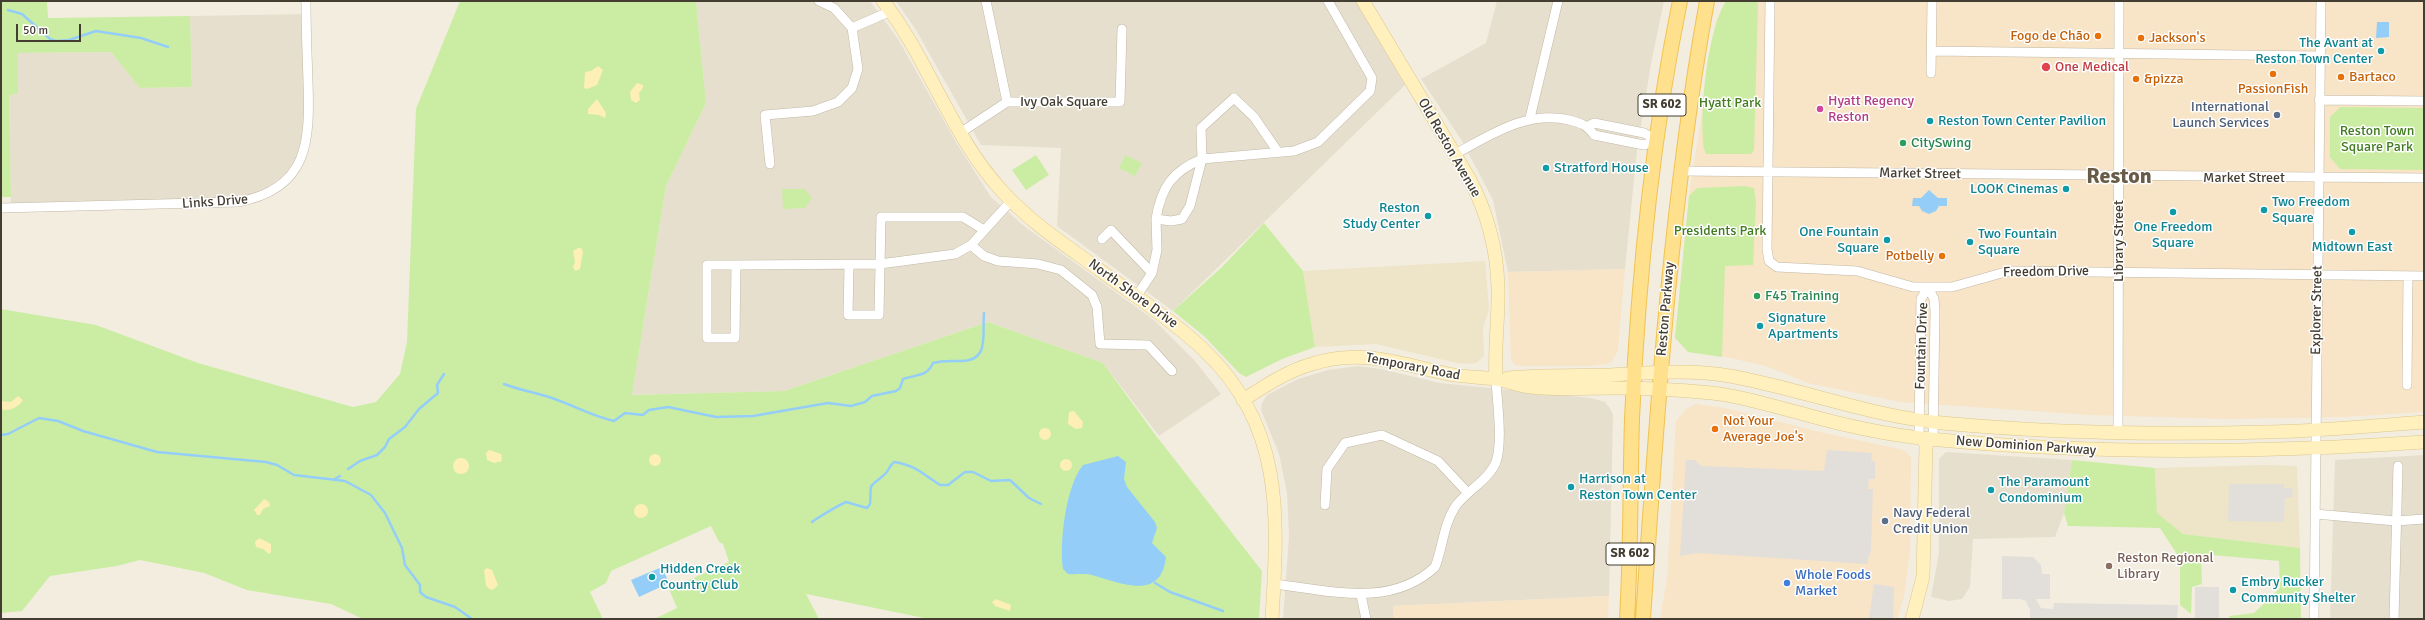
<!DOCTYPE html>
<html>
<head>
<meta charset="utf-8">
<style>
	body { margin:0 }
	#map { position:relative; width:2425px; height:620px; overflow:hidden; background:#f3ede0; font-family:Signika,sans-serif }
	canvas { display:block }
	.frame { position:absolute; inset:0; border:2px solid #443d31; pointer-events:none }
	.scale { position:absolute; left:16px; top:24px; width:65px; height:18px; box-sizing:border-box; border:2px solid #443d31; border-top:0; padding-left:5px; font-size:12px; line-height:14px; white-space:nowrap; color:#443d31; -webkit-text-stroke:3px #fff; paint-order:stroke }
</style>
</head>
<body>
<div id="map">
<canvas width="2425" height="620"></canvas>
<div class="frame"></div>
<div class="scale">50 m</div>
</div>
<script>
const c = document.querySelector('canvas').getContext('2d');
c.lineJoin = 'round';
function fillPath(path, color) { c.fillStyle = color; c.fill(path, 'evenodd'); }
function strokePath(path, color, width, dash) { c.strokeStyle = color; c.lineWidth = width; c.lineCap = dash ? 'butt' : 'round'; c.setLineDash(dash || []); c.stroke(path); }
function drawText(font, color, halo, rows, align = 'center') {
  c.font = font + ' Signika,sans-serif'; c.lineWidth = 3; c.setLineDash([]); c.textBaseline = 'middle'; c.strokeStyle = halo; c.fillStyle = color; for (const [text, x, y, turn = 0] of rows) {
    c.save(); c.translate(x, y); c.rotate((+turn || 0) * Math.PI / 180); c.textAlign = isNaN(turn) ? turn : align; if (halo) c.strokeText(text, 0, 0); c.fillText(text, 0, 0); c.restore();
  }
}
const residential = new Path2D(`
	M696,1h174l28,38 59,105 34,53 33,29 130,94 41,41 26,33 -62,42 -56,-73 -115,-41 -204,69 -152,4 34,-209 40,-83z
	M896,1h460l49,84 -232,226 -116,-85 4,-78 -80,-3 -65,-115z
	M1497,1h167l-13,63 -14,86 -12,119 -117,3 -15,-72 -31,-59 -41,-62 65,-36z
	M306,14l3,107 -16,50 -42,29 -240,8 -2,-113 9,-1v-41l93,-1 30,36 51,-1 -2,-71z
	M1358,366l23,3 59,14 151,15 14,4 5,6 3,7 -4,181 -216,10 1,13h-111l6,-83 -2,-43 -8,-39 -18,-44 1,-7 5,-8 31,-16 30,-9z
	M1946,452l126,8 -8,53 -9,24 -82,2 -3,48 -8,12 -13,2 -18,-4 8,-44v-94z
	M2424,455v164h-94l5,-159z`);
const commercial = new Path2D(`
	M1726,1h698v411l-82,5 -114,2 -137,-4 -191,-13 -92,-19 -42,-17 -40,-9 -38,-5 -13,-14 14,-142 27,-175z
	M1625,269l-7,81 -7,13 -20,3h-69l-7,-1 -4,-5 -3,-88z
	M1696,404l29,4 99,25 80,17 7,7 -1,92 -6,48 -7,22h-237l7,-41 9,-157 10,-12z
	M1609,596l-1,23h-214l-1,-13z`);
const education = new Path2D(`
	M1485,261l4,48 -6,19 1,27 -6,7 -6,2 -15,-1 -81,-19 -61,3 -12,-76z
	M2264,465l33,1 3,82 -117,-14 -26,-20 -2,-46z`);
const green = new Path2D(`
	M1,1h46l1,17 142,-2 2,71 -52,1 -29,-36 -93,1v41l-9,1 2,102h-10z
	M460,1h236l10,102 -40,83 -34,209 152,-4 204,-69 115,41 54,74 105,134 -3,48h-330l-123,-25 13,25h-165l23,-11 -8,-19 60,-27 -6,-18 -4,-2 -8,-16 -100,45 -5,12 -16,9 13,27h-240l-32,-15 -84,-14 -43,-17 -64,-13 -23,6 -67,10 -28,35 -21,2v-304l95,16 102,38 155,44 23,-5 24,-28 7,-32 9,-233z
	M1726,1h30l2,3 -4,146 -3,4h-45l-2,-5c-5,-35 3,-118 22,-148z
	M2340,107l84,1v62l-84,-1 -10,-12v-40z
	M1036,155l13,20 -23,15 -14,-20z
	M1125,155l17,8 -7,13 -16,-8z
	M1744,186l10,2 2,16 -3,61 -28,1 -3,91 -34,-5 -13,-14 14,-142 8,-8z
	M782,189h23l7,9 -7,10 -22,1z
	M1264,223l39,48 12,76 -33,12 -36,18 -7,-4 -35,-37 -31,-25 49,-44z
	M2072,460l83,8 2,45 26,21 117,14 1,71h-71l-1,-3 25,-3 26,-25 -1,-27 -78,-7 1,30 -10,3 -1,27 -11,-9v-46l-20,-31 -92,-2 -4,-13z`);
const sand = new Path2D(`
	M598,66l5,4 -6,15 -10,4 -3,-1 1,-16 6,-1z
	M637,83l6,2v3l-4,5 1,7 -4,3 -5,-3 -1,-8z
	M597,99l9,14 -1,5 -6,-3 -11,-1v-5z
	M578,248h3l2,4 -3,17 -5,2 -2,-4 2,-5 -2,-11z
	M18,396l5,4c-4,7 -14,12 -22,9l1,-8 9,1z
	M1074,411l9,11 -1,6 -6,1 -8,-5 1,-12z
	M1039 434a6 6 0 1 1 12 0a6 6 0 1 1-12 0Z
	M489,450l12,4 1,7 -8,2 -7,-3 -1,-7z
	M649 460a6 6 0 1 1 12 0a6 6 0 1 1-12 0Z
	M453 466a8 8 0 1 1 16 0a8 8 0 1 1-16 0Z
	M1060 465a6 6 0 1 1 12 0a6 6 0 1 1-12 0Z
	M264,499l5,3 1,4 -7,3 -3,6h-3l-3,-5z
	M634 511a7 7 0 1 1 14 0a7 7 0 1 1-14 0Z
	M259,538l12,6v8l-2,2 -6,-5 -7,-2 -1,-5z
	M487,568l5,2 6,15 -4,4 -3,1 -5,-4 -2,-16z
	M996,599l15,6 -1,6 -15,-5 -3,-4z`);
const parking = new Path2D(`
	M1827,450l45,3 -1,8h4v18h-6l-1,10h5l-2,60 -4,15 -169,-11 -18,3 6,-96h8l8,6 122,5z
	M2229,484h55v4h8l1,9 -8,1 -1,24 -56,-1z
	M2002,556l31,1 8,8 1,9h8v25h-14l5,9 12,1 1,-6 124,2 -1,14h-147v-9l-4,-9 -6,-2h-18z
	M1874,584l20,3 -1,32h-24z
	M2195,587h24v32h-24z`);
const water = new Path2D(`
	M2377,22h12v15l-13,1z
	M1929,190l9,8h9v8h-8l-3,5 -7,3 -7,-3 -3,-5h-7l1,-8h8z
	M1118,456l8,6 -2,17 3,8 28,35 2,6 -5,15 14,14c-5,45 -45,26 -74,18 -9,-2 -16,0 -24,-1l-5,-5c-4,-26 3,-84 20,-104z
	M662,567l7,16 -30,14 -8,-17z`);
const stream = new Path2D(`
	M8,10l14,4 28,25 6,2 13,-1 27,-9 45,7 27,9
	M504,384c15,6 30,8 45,13 22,7 42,19 65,24l11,-8 18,2 6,-5 19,-3 48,10 37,-1 75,-13 23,3 14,-4 7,-6 24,-5 4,-3 3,-9c13,-5 23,-1 30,-16 10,-3 18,-2 28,-2 29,0 21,-26 23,-48
	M1,435l7,-1 31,-16 19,3 25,10 74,21 109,10 11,3 17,10 51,6 26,14 14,18 17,35 3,17 15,20v7l6,5 29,10 17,12
	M348,469l12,-8 17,-6 8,-8 4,-8 16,-12 14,-18 19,-16 -1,-8 7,-11
	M333,480l7,-4
	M812,522c5,-4 27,-17 34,-20l21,6 3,-4c2,-22 -4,-14 14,-29 5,-4 5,-9 10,-13 24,4 28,12 46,23h8l17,-13h8l18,9 19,-1 19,18 12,6
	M1155,583l15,9 53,19`);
const street = new Path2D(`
	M986,1l21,101
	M1770,1l-3,248 2,12 8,6 80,4 56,16h39l57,-16 415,5
	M852,28l39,-17
	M1932,51l387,5
	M1931,73l1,-72
	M2319,100l105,1
	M1530,118l28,-117
	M1588,126l6,-3 50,10 13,7
	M960,133l47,-31h113l2,-73
	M1455,154c36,-19 72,-44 114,-34 12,3 18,5 25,15l50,10 13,-5
	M770,164l-5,-49 48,-4 25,-9 14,-14 6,-19 -6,-41 -18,-20 -15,-7
	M1680,171l744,7
	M1,208l237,-6c71,-13 72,-61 70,-121 -1,-27 -2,-53 -2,-80
	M1156,219c5,-31 16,-48 46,-60l-1,-31 33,-30 20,19 24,35
	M1102,239l9,-9 41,43
	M971,245l13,11 14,5 40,3 23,6 31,25 5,12 3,37 48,1 24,26
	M707,265h29l-1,73h-28z
	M736,265l144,-1 75,-10 16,-9 40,-44
	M849,266l-1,49h31l2,-98h82l21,13
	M1928,287l6,12 1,11 -2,130 -7,6 -7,-8 2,-139z
	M1136,297l16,-24 5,-23 -1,-31 15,2 11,-2 8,-13 12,-47 92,-8 24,-9 52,-51 2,-13 -44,-77
	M2407,385l1,-109
	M2118,432l1,-431
	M1325,505l2,-36 18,-26 37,-8 56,26 29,31
	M2315,514l81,7 28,-2
	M1274,584c54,6 116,25 161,-17 8,-20 8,-41 20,-60 11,-16 34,-27 41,-45 7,-21 1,-60 0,-83
	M1361,595l5,24
	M2314,619l7,-618
	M2394,619l4,-153`);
const secondary = new Path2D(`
	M883,1c46,59 68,135 119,190 29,32 65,55 99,80 34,25 71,49 102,78 82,78 75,167 69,270
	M1363,1l106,177c18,34 28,71 29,109 1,31 -4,61 -2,92
	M1508,378c34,-3 68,-2 102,-3 40,-2 79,-6 120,1 71,13 140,40 212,47 108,10 217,12 325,9 52,-1 105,-6 157,-10
	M1243,400c22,-14 44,-29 69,-36 50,-16 88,0 136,10 16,3 32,3 48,5 12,2 23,7 35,8 28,3 57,1 85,1 31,0 64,2 96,5 30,3 59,13 88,20 42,12 87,22 130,26 165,16 329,14 494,3
	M1912,619l11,-42 3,-131`);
const primary = new Path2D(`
	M1627,619c4,-67 3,-133 5,-200 6,-140 20,-281 48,-418
	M1643,619c14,-207 27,-414 64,-618`);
const markers = [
	[2098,36,4,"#e8710a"],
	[2141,38,4,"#e8710a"],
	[2381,51,4,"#0f9aa8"],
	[2046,67,5,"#e0444e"],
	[2273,74,4,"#e8710a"],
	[2341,77,4,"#e8710a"],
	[2136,79,4,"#e8710a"],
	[1820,109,4,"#d1479c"],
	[2277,115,4,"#5c6f8a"],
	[1930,121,4,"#0f9aa8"],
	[1903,143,4,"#2e9e5b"],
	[1546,168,4,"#0f9aa8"],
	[2066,189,4,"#0f9aa8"],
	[2264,210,4,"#0f9aa8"],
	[2173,212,4,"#0f9aa8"],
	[1428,216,4,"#0f9aa8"],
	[2352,232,4,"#0f9aa8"],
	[1887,240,4,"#0f9aa8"],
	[1970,242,4,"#0f9aa8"],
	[1942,256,4,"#e8710a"],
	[1757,296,4,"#2e9e5b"],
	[1760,326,4,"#0f9aa8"],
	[1715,429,4,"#e8710a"],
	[1571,487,4,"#0f9aa8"],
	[1991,490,4,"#0f9aa8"],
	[1885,521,4,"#5c6f8a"],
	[2109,566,4,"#8d6e63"],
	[652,577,4,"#0f9aa8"],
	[1787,583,4,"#3f7fe0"],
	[2233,590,4,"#0f9aa8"]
];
const shields = [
	[1662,105,48],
	[1630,554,48]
];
const shieldNames = [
	["SR 602",1662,105],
	["SR 602",1630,554]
];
const foodNames = [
	["Fogo de Chão",2090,36,"right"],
	["Jackson's",2149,38],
	["Bartaco",2349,77],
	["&pizza",2144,79],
	["PassionFish",2273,89,"center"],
	["Potbelly",1934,256,"right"],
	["Not Your",1723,421],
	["Average Joe's",1723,437]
];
const cultureNames = [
	["The Avant at",2373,43,"right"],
	["Reston Town Center",2373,59,"right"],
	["Reston Town Center Pavilion",1938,121],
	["Stratford House",1554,168],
	["LOOK Cinemas",2058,189,"right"],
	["Two Freedom",2272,202],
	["Square",2272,218],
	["Reston",1420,208,"right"],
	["Study Center",1420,224,"right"],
	["One Freedom",2173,227,"center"],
	["Square",2173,243,"center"],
	["One Fountain",1879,232,"right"],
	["Square",1879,248,"right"],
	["Two Fountain",1978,234],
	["Square",1978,250],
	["Midtown East",2352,247,"center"],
	["Signature",1768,318],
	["Apartments",1768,334],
	["Harrison at",1579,479],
	["Reston Town Center",1579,495],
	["The Paramount",1999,482],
	["Condominium",1999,498],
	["Hidden Creek",660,569],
	["Country Club",660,585],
	["Embry Rucker",2241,582],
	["Community Shelter",2241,598]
];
const healthNames = [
	["One Medical",2055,67]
];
const hotelNames = [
	["Hyatt Regency",1828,101],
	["Reston",1828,117]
];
const streetNames = [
	["Ivy Oak Square",1064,102],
	["Old Reston Avenue",1449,148,60],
	["Market Street",1920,174,1],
	["Market Street",2244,178],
	["Links Drive",215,202,-4],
	["Library Street",2119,241,-90],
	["Freedom Drive",2046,272,-1],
	["North Shore Drive",1133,294,36],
	["Reston Parkway",1666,309,-85],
	["Explorer Street",2317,310,-89],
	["Fountain Drive",1922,346,-88],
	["Temporary Road",1413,367,11],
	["New Dominion Parkway",2026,446,4]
];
const parkNames = [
	["Hyatt Park",1730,103],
	["Reston Town",2377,131],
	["Square Park",2377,147],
	["Presidents Park",1720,231]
];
const serviceNames = [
	["International",2269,107],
	["Launch Services",2269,123],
	["Navy Federal",1893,513,"left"],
	["Credit Union",1893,529,"left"]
];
const leisureNames = [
	["CitySwing",1911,143],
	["F45 Training",1765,296]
];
const educationNames = [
	["Reston Regional",2117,558],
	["Library",2117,574]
];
const shopNames = [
	["Whole Foods",1795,575],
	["Market",1795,591]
];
const townNames = [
	["Reston",2119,177]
];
fillPath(residential, '#e7dfce');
fillPath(commercial, '#f8e4c7');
fillPath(education, '#eee4c8');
fillPath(green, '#cbeda3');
fillPath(sand, '#fdefb5');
fillPath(parking, '#e2dfda');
fillPath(water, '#94cef8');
strokePath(stream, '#94cef8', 2.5);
strokePath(street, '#c1b8a5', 10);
strokePath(secondary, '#dbc78c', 14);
strokePath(primary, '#f1c250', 16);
strokePath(street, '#fff', 9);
strokePath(secondary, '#fff0be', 13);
strokePath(primary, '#ffe08d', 14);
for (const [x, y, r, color] of markers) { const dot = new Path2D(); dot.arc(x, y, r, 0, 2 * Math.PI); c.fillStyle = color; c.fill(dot); strokePath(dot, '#fff', 1.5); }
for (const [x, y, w] of shields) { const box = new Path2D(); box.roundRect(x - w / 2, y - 11, w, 22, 3); c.fillStyle = '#fff'; c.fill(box); strokePath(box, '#443d31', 1); }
drawText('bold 13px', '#443d31', null, shieldNames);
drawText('14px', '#c56008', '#fff', foodNames, 'left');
drawText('14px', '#0d838f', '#fff', cultureNames, 'left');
drawText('14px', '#be3a42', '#fff', healthNames, 'left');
drawText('14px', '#b23c85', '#fff', hotelNames, 'left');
drawText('14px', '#443d31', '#fff', streetNames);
drawText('14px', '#417b1f', '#fff', parkNames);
drawText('14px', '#4e5e75', '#fff', serviceNames, 'right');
drawText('14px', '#27864d', '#fff', leisureNames, 'left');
drawText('14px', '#785e54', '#fff', educationNames, 'left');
drawText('14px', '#366cbe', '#fff', shopNames, 'left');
drawText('bold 22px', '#685b47', '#fff', townNames);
</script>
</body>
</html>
